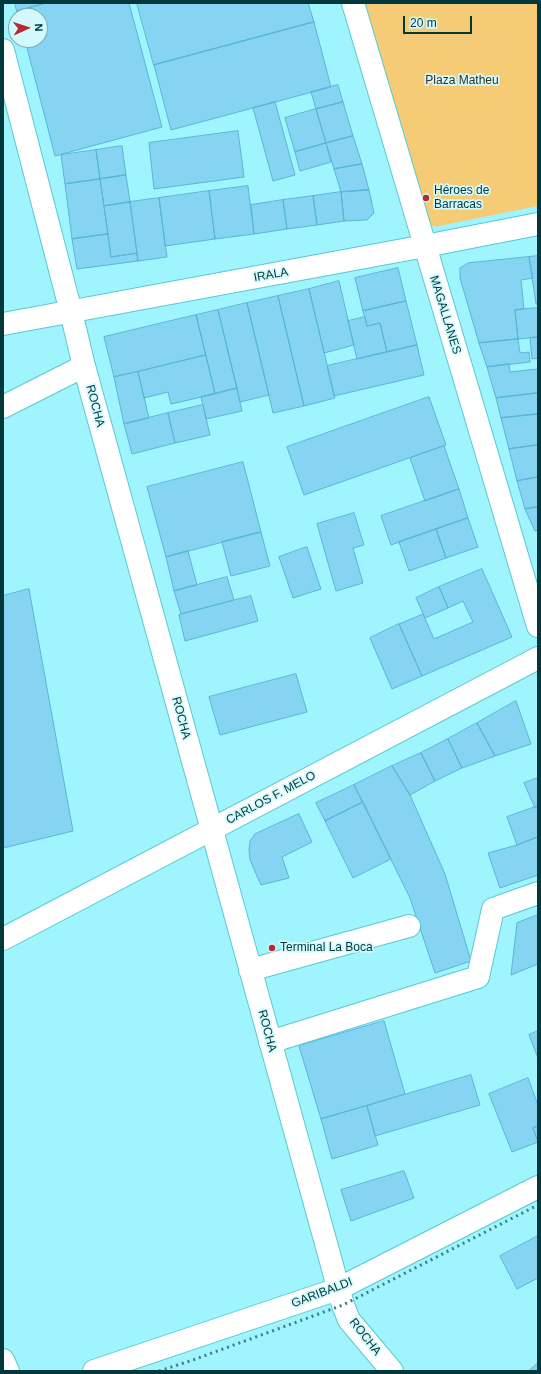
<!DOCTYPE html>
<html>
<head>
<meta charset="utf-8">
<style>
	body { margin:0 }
	#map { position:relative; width:541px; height:1374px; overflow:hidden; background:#a0f4fd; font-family:Helvetica,sans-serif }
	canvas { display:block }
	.frame { position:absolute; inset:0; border:4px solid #02373b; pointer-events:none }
	.north { position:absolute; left:8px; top:8px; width:40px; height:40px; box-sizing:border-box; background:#d2fafe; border:1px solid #7facb0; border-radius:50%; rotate:87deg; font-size:11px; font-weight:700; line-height:16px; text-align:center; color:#02373b }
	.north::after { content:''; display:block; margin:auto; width:14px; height:18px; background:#b9292f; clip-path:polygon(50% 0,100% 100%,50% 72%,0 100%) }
	.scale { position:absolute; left:403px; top:16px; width:69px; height:18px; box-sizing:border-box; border:2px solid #02373b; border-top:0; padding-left:5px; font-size:12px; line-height:14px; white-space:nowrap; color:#02373b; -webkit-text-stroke:3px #d2fafe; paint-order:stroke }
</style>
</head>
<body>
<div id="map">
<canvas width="541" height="1374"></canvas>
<div class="frame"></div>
<div class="north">N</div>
<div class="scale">20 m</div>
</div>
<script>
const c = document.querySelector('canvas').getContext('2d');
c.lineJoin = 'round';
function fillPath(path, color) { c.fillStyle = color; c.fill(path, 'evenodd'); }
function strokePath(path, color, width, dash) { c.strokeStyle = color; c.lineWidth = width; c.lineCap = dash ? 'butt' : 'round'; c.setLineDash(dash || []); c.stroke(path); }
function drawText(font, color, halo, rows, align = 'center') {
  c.font = font + ' Helvetica,sans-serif'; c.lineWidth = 3.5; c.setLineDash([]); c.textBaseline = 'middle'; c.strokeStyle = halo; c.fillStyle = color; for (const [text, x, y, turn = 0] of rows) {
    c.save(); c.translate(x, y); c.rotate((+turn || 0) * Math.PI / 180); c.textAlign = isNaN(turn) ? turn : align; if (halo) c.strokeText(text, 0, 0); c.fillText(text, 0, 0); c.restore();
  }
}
const green = new Path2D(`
	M359,3h179v203l-104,21 -13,-12z`);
const building = new Path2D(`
	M15,3h31l-29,8z
	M46,3h83l33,124 -107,29 -30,-116h15v-24h-22l-1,-5z
	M137,3h171l6,19 -160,43z
	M314,22l17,65 -160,43 -17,-65z
	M338,85l5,17 -27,7 -5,-17z
	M275,102l20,73 -22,6 -20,-73z
	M343,102l10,34 -27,7 -10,-34z
	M316,109l10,34 -31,9 -10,-34z
	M238,131l6,46 -90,12 -5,-46z
	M353,136l9,28 -28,5 -8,-26z
	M326,143l5,19 -31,9 -5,-19z
	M122,146l4,29 -26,4 -4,-29z
	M96,150l4,29 -35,5 -4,-29z
	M362,164l7,26 -28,2 -7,-23z
	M126,175l4,27 -26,4 -4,-27z
	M100,179l8,55 -36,5 -7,-55z
	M248,186l6,48 -39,5 -6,-48z
	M369,190l5,23 -7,7 -23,1 -3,-29z
	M209,191l6,48 -50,7 -6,-48z
	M341,192l3,29 -27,4 -4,-29z
	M313,196l4,29 -30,4 -4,-29z
	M159,198l8,59 -29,4 -8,-59z
	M283,200l4,29 -33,5 -3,-29z
	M130,202l7,51 -26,4 -7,-51z
	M108,234l3,23 26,-4 1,8 -61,8 -5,-30z
	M538,256v48h-2l-7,-47z
	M529,257l4,21 -12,2 3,29 -9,1 3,29 -39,4 -19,-65v-10l8,-5z
	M398,268l8,33 -43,10 -8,-33z
	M339,281l15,64 -30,8 -15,-64z
	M309,289l26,109 -31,8 -26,-110z
	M278,296l26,110 -31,7 -26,-110z
	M406,301l11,44 -30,7 -7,-29 -13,3 -4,-15z
	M247,303l22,92 -29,7 -22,-92z
	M538,308v29l-20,2 -3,-29z
	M218,310l19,78 -22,6 -19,-79z
	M196,315l10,40 -92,22 -10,-40z
	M365,317l2,9 13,-3 7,29 -30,7 -9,-38z
	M538,337v21l-6,1 -2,-21z
	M518,339l2,14 9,-1 1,10 -43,5 -8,-24z
	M417,345l7,30 -90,21 -7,-30z
	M206,355l9,39 -44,10 -3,-12 -24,6 -6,-26z
	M509,364l1,8 28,-3v24l-42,5 -9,-31z
	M138,372l11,46 -25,6 -10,-47z
	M237,388l5,23 -36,8 -5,-22z
	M538,393v21l-37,4 -5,-20z
	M429,397l17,48 -142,50 -17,-48z
	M203,405l7,30 -35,8 -7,-30z
	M168,413l7,30 -43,11 -8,-30z
	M538,414v31l-29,4 -8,-31z
	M538,445v32l-21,4 -8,-32z
	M444,446l15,43 -34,12 -15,-43z
	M243,462l18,70 -95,25 -19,-70z
	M538,477v30l-13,2 -8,-28z
	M459,489l9,29 -77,27 -10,-29z
	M538,507v23l-3,1 -10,-22z
	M354,513l10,32 -11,3 10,35 -27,8 -19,-67z
	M468,518l10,29 -32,11 -10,-29z
	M436,529l10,29 -37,13 -10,-29z
	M261,532l9,34 -39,10 -9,-34z
	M307,547l14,42 -28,9 -14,-41z
	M188,551l9,34 -23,6 -8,-34z
	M482,569l30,68 -90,39 -23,-52 24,-10 11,25 39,-17 -10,-21 -15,7 -9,-21z
	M227,577l7,23 -53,14 -7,-23z
	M439,587l9,21 -23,10 -9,-20z
	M29,589l44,242 -70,17v-252z
	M251,596l7,25 -73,20 -6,-26z
	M399,624l23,52 -30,13 -22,-51z
	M296,674l11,38 -87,23 -11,-38z
	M516,701l15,43 -36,12 -18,-33z
	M477,723l18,33 -33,12 -14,-29z
	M448,739l14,29 -27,13 -14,-28z
	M421,753l14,28 -25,14 -18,-29z
	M392,766l18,29 35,79 26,87 -36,12 -25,-75 -56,-113z
	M538,778v28l-3,2 -11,-25z
	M354,785l9,17 -38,19 -9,-18z
	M363,802l28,57 -38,19 -28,-57z
	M538,806v31l-21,8 -10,-28z
	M299,814l13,28 -30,15 7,21 -28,7 -11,-25 -1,-10 1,-9 5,-7z
	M538,837v38l-38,13 -12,-35 29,-8z
	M538,915v49l-27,11 6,-52z
	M384,1021l21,73 -84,25 -22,-73z
	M538,1031v27l-9,-23z
	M471,1075l9,30 -105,31 -8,-30z
	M528,1078l10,27v21l-5,2 5,14 -26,10 -23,-58z
	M367,1106l11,39 -46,14 -11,-40z
	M538,1126v15l-5,-13z
	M404,1171l10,27 -63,23 -10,-31z
	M538,1236v42l-21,11 -17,-33z
	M538,1363v8h-9z`);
const minor = new Path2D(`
	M353,3l185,623
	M3,50l68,262 13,54 259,939 6,15 43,51
	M3,324l422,-78 113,-22
	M3,407l81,-41
	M3,939l535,-281
	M250,970l159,-44
	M270,1042l208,-65 15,-68 45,-16
	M3,1360l5,11
	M94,1371l244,-82 200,-102`);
const rail = new Path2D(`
	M159,1371l34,-11 150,-55 195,-100`);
const markers = [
	[426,198,4,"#b9292f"],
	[272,948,4,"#b9292f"]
];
const parkNames = [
	["Plaza Matheu",462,81]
];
const poiNames = [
	["Héroes de",434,191],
	["Barracas",434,205],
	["Terminal La Boca",280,948]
];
const streetNames = [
	["IRALA",271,275,-10],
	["MAGALLANES",445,315,73],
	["ROCHA",95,406,75],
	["ROCHA",181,718,75],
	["CARLOS F. MELO",271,798,-28],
	["ROCHA",267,1031,75],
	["GARIBALDI",322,1293,-21],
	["ROCHA",365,1337,52]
];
fillPath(green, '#f5cc75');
fillPath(building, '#87d4f2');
strokePath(building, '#55b6d8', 1);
strokePath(minor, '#58c9d4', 24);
strokePath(minor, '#fff', 22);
strokePath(rail, '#3d7d83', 3, [2, 4]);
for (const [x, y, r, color] of markers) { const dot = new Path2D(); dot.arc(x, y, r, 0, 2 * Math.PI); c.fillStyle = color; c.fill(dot); strokePath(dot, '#d2fafe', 1.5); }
drawText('12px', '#382e1b', '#d2fafe', parkNames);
drawText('12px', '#02373b', '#d2fafe', poiNames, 'left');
drawText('12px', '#02373b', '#d2fafe', streetNames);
</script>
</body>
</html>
